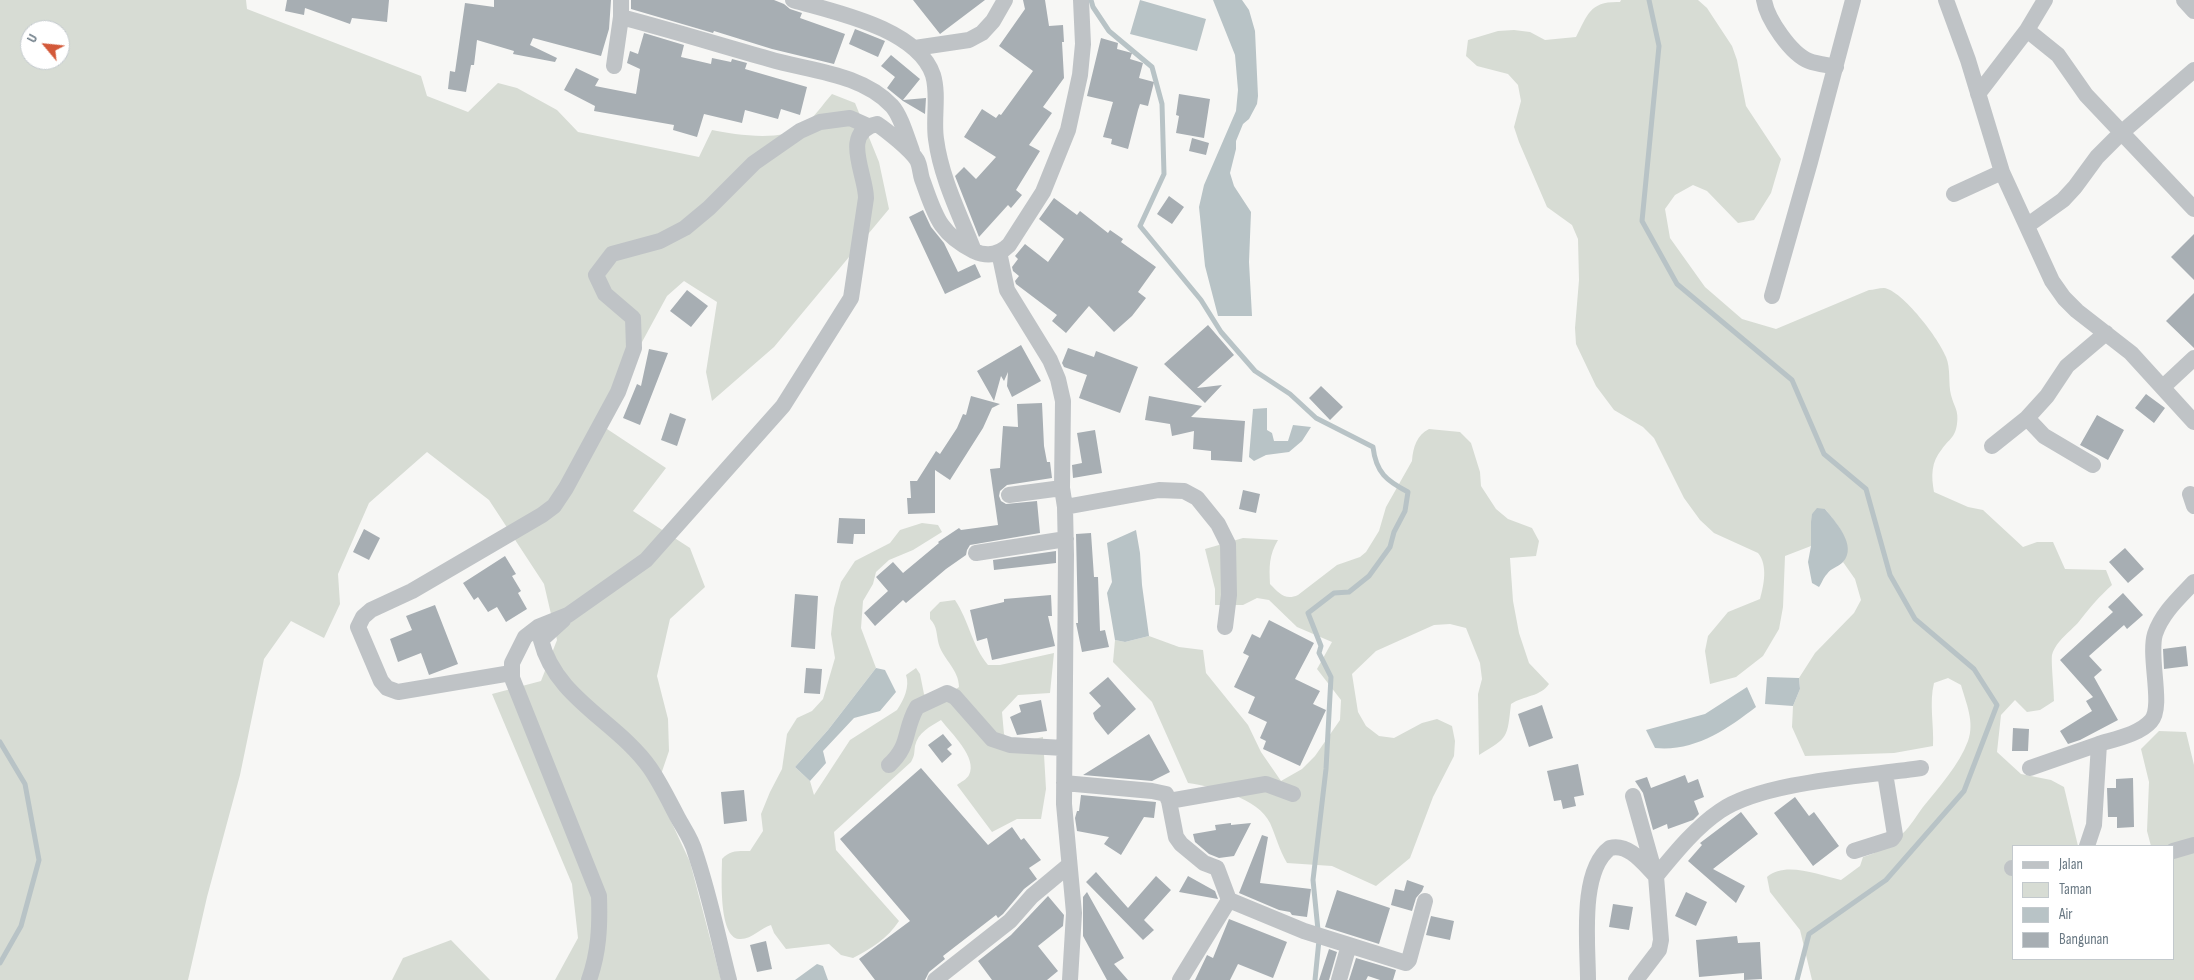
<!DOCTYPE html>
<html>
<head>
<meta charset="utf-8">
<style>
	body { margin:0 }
	#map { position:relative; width:2194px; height:980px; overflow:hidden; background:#f7f7f5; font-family:"Sofia Sans Condensed",sans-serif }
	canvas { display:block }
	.legend { position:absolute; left:2012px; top:845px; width:162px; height:115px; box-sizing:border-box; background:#fff; border:1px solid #c3c9cd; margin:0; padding:6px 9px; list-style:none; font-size:15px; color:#697883 }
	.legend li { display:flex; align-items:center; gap:10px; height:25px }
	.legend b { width:25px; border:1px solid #c3c9cd }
	.north { position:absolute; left:20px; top:20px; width:50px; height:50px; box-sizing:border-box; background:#fff; border:1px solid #c3c9cd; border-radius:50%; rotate:298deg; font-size:14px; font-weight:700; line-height:20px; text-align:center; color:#697883 }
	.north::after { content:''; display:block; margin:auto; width:18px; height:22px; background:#d35939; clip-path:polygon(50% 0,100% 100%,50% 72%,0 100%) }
</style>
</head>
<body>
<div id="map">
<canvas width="2194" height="980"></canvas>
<ul class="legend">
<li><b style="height:6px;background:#bfc3c6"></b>Jalan</li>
<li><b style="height:14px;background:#d7dcd4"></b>Taman</li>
<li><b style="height:14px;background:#b8c3c6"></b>Air</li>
<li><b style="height:14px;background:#a7aeb3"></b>Bangunan</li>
</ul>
<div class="north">U</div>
</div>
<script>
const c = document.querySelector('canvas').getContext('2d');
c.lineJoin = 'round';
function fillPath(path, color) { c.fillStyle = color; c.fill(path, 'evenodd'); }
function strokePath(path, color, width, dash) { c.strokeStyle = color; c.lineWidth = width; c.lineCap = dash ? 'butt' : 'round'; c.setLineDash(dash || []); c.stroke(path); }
const green = new Path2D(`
	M0,0h246l1,9 174,67 6,20 41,16 30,-29 19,5 40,22 21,22 121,25 13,-27c24,5 71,12 91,-4 11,-8 20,-22 29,-32l23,9 24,59 10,47 -115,138 -62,54 -6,-29 11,-70 -33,-21 -17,15 -69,127 68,45 -33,43 57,37 15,39 -35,32 -13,57 11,43 1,32 -13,38 34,73 31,118h-166l23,-42 -6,-54 -80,-190 49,-13 16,-41 -13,-56 -55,-84 -62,-48 -58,51 -31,71 2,30 -16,34 -33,-17 -27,38 -24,116 -33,122 -19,83h-188zM30,30h30v30h-30z
	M1621,0h77l9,8 25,38 5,14 9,46 35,53 -10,34 -17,27 -16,3 -31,-32 -14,-6 -18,10 -10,14 5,29 35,49 37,32 34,10 93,-39c4,0 10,-2 15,-2 18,2 56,52 62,69 5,12 2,26 5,38 3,12 8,15 6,29 -2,14 -8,15 -15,25 -11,13 -11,27 -8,43l34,15 15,3 40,37 14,-5h16l12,27 41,1 6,15c-13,12 -20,20 -31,34 -9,12 -25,21 -29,36 -1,7 2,36 2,46l-14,9 -13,2 -12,-12 -14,15 -4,37 24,22 30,6 13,7 14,59h-65v113h160v-113h-22l-4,-15 2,-49 -8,-33 18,-18 27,1 8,33v215h-382l-12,-50 -30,-38 -3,-15c18,-16 52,-2 74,3l19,-14 3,-9c15,-4 27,-13 39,-23 9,-8 14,-18 21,-27 16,-20 36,-42 45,-66 7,-19 -2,-38 -7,-56l-13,-7 -14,5c-5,20 0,42 -1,63l-39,7 -89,3 -13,-29 1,-21 7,-17 -1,-11 16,-25 39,-40 7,-13 -6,-21 -12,-17c11,-20 -6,-38 -18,-53l-13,5 -1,32 -26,10 -2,51 -4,22 -16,27 -27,21 -26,7 -5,-33 3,-15 20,-24 32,-13c4,-14 8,-34 -2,-46l-44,-20 -14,-13 -16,-22 -30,-60 -11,-11 -29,-17 -18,-24 -20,-42 -1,-16 4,-48 -1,-41 -6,-14 -25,-18 -28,-65 -5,-15 7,-26 -3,-16 -10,-11 -31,-8 -11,-10 2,-16 30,-9 16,-1 16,2 15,8 31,-3c12,-23 14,-36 44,-35z
	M1429,429l31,3 11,11 9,29 1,14 15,23 12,10 24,9 7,13 -3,15 -26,2 3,43 6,32 10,30 20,21c-9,13 -24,11 -38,20 -4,34 -2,33 -32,51l-1,-61 4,-15 -2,-16 -14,-35 -16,-4 -16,1 -58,26 -24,23 6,38 8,14 13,10 15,2 28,-15 15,-4 15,7 3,15 -1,15 -21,41 -23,61 -34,28 -44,-20 -45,-3c-8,-13 -11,-27 -17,-40 -12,-25 -56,-36 -82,-40l-36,-81 -39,-40 2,-22 10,2 24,-6 30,11 24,3 3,23 42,52 13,27 20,29 21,-12 13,-13 25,-36 1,-20 -24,-31 15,-27 -35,-15 -28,-27 -12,-2 -14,7h-28v-16l-10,-40 38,-11 35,2c-9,15 -9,27 -8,44 9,9 15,17 28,11l39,-30 23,-8 6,-5 13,-21 7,-24 26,-46c1,-14 5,-26 17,-32z
	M922,523l16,2 4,7 -29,18 -24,10 -13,12 -3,12 -10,17 -2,27 15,40 -48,62 -33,37 15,14 4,14 36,-55 47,-30c7,-10 13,-24 9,-35l10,-7 4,6 4,20 10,11 25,-18c0,-17 -15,-27 -20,-42 -3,-10 -1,-18 -9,-26v-7l10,-10 15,-2c14,21 17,46 33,65h12l54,-12 -4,40 -32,2 -16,17 2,22 7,7 8,1 24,-5 3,52 -5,30h-24l-25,13 -35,-47c4,-3 10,-6 12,-10 9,-17 -18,-42 -28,-55 -11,7 -23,12 -26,26 -1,7 0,9 -4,16l-77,70 2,18 63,71c-11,17 -28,28 -46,37l-12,-3 -12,-11 -43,5 -12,-16 -3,-8c-11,3 -19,15 -32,14 -21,-2 -17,-65 -17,-80 8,-9 16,-8 28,-8l13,-20 -2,-17 9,-22 12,-23 5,-35 10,-16 15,-7 11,-12 12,-41 -4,-24 3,-26 7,-26 14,-21 35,-18 10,-13z
	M451,940l39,40h-98l11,-22z`);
const water = new Path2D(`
	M1140,0l66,19 -9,32 -67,-17z
	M1213,0h29l7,10 6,21 3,65 -1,8 -8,15 -6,5 -7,17v8l-6,24 4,13 17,26 -2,50 3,54h-34l-13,-50 -6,-59 5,-22 32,-74 2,-21 -3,-35z
	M1267,408v22l5,3 2,8h14l5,-16 18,2 -9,14 -13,11 -23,3 -12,6 -5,-4 4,-48z
	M1817,508l8,1c10,12 33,37 18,53 -5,5 -12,6 -16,12 -4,4 -5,9 -8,13l-7,-4 -4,-21 3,-16v-24l1,-8z
	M1136,530l4,23 2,32 7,51 -24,6 -10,-2 -8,-47 5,-11 -5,-39z
	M876,668l9,2 11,22 -16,19 -26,7 -31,33 3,12 -16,18 -15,-14 33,-37z
	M1767,677l32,1 1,11 -7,17 -28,-2z
	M1747,687l9,20c-30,23 -62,45 -101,41l-9,-18 59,-16z
	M817,964l6,2 5,14h-33z`);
const stream = new Path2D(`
	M1091,0l2,7 16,24 43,36 10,37 2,70 -24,52 61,74 20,32 34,39 35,23 26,24 57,29c3,26 14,34 35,45l-3,19 -11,21 -4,15 -21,29 -20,16 -15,1 -26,20 13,33 -2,7 12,24 -5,92 -13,111 6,60 -4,40
	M1649,0l10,46 -17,175 35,63 115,96 32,74 42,35 24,86 25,44 59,50 23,36 -33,86 -78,89 -77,54 -12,46
	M0,742l25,42 14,76 -18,66 -21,37`);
const building = new Path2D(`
	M287,0h102l-2,22 -35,-4 -2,6 -45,-16 -1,7 -19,-4z
	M494,0h117l-2,29 -8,27 -68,-18 -3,7 27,13 -2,4 -42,-8 1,-3 -37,-11 -3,25h-3l-5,27 -18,-3 2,-18 5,1 10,-69 29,4z
	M631,0h143l10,4 6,5 12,4 -2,5 45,16 -11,30 -62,-15 -58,-18 -1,2 -82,-24z
	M913,0h72l-45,34z
	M1023,0h22l4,26 14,-1 1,17h-2l2,36 -21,29 9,6 -23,32 11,6 -24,39 6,5 -11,13 -3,-3 -29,32 -24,-61 9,-9 12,12 20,-22 -32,-20 18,-28 14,9 3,-4 2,1 32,-44 -34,-25 26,-37z
	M855,29l30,12 -7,16 -29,-13z
	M644,33l40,12 -3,12 30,7 1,-6 19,4 1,-3 15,4 -2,6 62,18 -7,28 -19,-6 -3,10 -33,-9 -3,13 -38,-9 -7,23 -24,-7 1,-5 -80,-14 1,-5 -31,-16 12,-22 23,11 -4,7 41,8 4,-25 -13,-6 3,-12 8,3z
	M1101,38l17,5 -1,6 15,4 -2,6 13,4 -4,15 15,4 -6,24 -8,-2 -2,6 -10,39 -17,-5 1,-5 -9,-2 10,-35 -26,-6z
	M891,55l29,24 -17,21 23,-2 -1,16 -22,-13 -16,-13 8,-11 -14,-11z
	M1179,94l31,5 -6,39 -28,-5 3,-17 -3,-1z
	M1192,138l17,5 -3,12 -17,-4z
	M1169,196l15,11 -12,17 -15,-10z
	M1054,198l23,17 3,-4 28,22 2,-3 13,9 -2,3 35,25 -18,25 8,6 -14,18 -18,16 -25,-26 -23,27 -14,-12 5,-6 -41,-31 -1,-3 4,-5 -6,-5 -1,-4 6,-8 -3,-3 10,-12 23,18 16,-23 -25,-20z
	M923,210l8,17 13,16 14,29 17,-8 6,13 -36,17 -36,-77z
	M2194,234v46l-23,-23z
	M687,290l21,16 -17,21 -21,-16z
	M2194,293v55l-28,-27z
	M1208,325l26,30 -37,33 25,-3 -17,18 -41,-39z
	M1021,345l20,36 -29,16 -5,-11 1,-14 -4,9 -3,-5 -7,25 -17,-30z
	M1068,348l26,9 2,-6 42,16 -18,46 -41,-15 8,-23 -23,-8 -2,-4z
	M649,349l19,4 -28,72 -17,-7 14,-34 4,2z
	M1321,386l22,21 -13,13 -21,-22z
	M2146,394l19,14 -11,15 -19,-15z
	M971,396l29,8 -8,4 -9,20 -33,52 -15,-10v43l-27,1 -1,-16h4l-1,-17h7l19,-30 4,3 17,-26 6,-14 3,1z
	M1149,396l53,10 -11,11 54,4 -3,41 -31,-2v-9l-18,-2 1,-18 -22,5 -2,-12 -25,-4z
	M1042,403l2,43 3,16h3l2,16 -45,7 -7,6 -1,5 2,5 5,3 31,-3 3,32 -70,12 -3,5 -1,5 -20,14 -40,34 -3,-3 -28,26 -11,-13 24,-22 -12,-14 17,-15 10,11 36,-30 -1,-1 21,-14 2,2 37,-5 -8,-56 10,-1 3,-42 15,1 -1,-23z
	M670,413l16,6 -9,27 -16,-6z
	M2097,415l27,15 -16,30 -28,-15z
	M1095,430l7,43 -29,5 -1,-13 10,-2 -5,-30z
	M1243,490l17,4 -4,19 -17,-4z
	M839,518l26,1v15h-11l-1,10 -16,-1z
	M364,529l16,9 -11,22 -16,-8z
	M1091,533l3,44h4l2,54 5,-1 4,17 -27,5 -6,-29h2l-2,-89z
	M2125,548l19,21 -16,14 -19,-21z
	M1056,551v12l-62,7 -1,-10z
	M505,556l11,18 -4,2 9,15 -3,2 9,16 -21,13 -9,-15 -9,5 -10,-15 -4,3 -11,-17z
	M2123,593l20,22 -16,14 -3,-4 -35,31 13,14 -8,7 24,43 -38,20 -12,4 -8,-13 32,-20 -6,-10 7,-4 -33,-37 53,-48 -5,-5z
	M795,594l23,2 -3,53 -24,-2z
	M1051,595l1,21h-4l7,30 -63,14 -5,-22 -10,3 -7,-31 34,-8v-3z
	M435,605l23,59 -29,11 -8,-22 -23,9 -8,-23 22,-9 -6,-14z
	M1269,620l45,23 -19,36 25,12 -7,13 13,6 -26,56 -37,-17 3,-8 -6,-3 7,-16 -19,-9 7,-16 -21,-10 15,-31 -6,-3 9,-19 8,4z
	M2186,646l2,20 -24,3 -1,-20z
	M806,668l16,1 -2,25 -16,-1z
	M1108,677l28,32 -28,26 -13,-16 -2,-6 8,-7 -12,-13z
	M1041,700l6,31 -30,4 -7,-18 11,-5 -2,-7z
	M1542,705l11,33 -24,9 -11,-33z
	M2013,728l16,1 -1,22h-16z
	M943,734l9,11 -5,4 5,5 -10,9 -14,-18z
	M1149,734l21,38 -18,9 -69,-6z
	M1578,764l6,31 -10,2 2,9 -13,3 -2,-9 -7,1 -7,-30z
	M921,768l67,77 24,-18 9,13 3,-2 17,22 -12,8 8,11 -13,10 -21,25 -5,4 -2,-3 -53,41 2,3 -16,13 -4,8h-50l-16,-21 51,-38 -70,-82z
	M1685,775l3,8 10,-4 6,18 -10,4 5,13 -6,6 -25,9 -1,-5 -14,6 -10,-37 -8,-12 12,-4 4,11z
	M2133,778l1,49 -17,1v-11h-9l-1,-29h9v-9z
	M744,790l3,31 -23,3 -3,-32z
	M1081,795l75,7 -2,16 -10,-1 -23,38 -17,-11 5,-7 -32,-6 -2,-13 2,-7h2z
	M1795,797l14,19 5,-4 25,34 -26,20 -39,-53z
	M1741,812l17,22 -45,35 32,17 -9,17 -48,-42 14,-16 -2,-2z
	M1231,823v2l20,-2 -17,33 -15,2 -10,-4 -14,-12 -2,-8 23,-4 -1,-5z
	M1262,835l6,2 -8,46 51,6 -4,28 -15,-2 -2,-3 -11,-2 -40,-17z
	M1096,872l32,36 28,-32 15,14 -27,30 10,10 -11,10 -57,-58z
	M1188,876l27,15 3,8 -39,-7z
	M1407,880l17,6 -2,5 -6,7 -4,13 -21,-6 4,-16 9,2z
	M1337,890l53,18 -11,36 -54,-17z
	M1087,892l37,66 -10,6 14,16h-21l-24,-44v-39z
	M1686,892l21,10 -11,24 -21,-10z
	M1048,896l16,19 -1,11 -25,20 20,25 -11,9h-55l-14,-19 33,-26z
	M1613,904l20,3 -4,23 -20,-3z
	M1431,916l23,5 -4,19 -24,-5z
	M1229,919l58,23 -14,36 -35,-14 -8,16h-35l12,-25 6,3z
	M1737,936l1,7 22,-1 2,37 -18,1v-7l-45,4 -3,-37z
	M766,941l6,28 -15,3 -7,-27z
	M1329,949l8,3 -8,28h-10z
	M1356,958l40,12 -3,10h-13l-12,-4 -2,4h-17z`);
const minor = new Path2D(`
	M793,0c41,12 124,28 140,75 6,20 0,44 3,64 5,39 24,76 38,112
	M1764,0c3,19 27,54 45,61 8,3 18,4 27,6
	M1946,0l22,60 34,112 50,109 12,17 13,13 54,42 63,69
	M2184,0l10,11
	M621,17c50,13 98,28 148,42 40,12 92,14 123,47 9,10 15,32 20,45
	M2027,30l31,25 28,40 108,114
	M915,48l54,-8 13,-7 11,-12 12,-21
	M614,66l7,-49v-17
	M1978,94l49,-64 18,-30
	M1954,194l48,-22
	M2028,225l35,-25 12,-13 22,-30 24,-24 73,-63
	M999,252l8,38 43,70 8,19 5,22 -1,87 3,19 1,48 -2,249 10,109 -4,67
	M1772,296l38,-134 43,-162
	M2163,387l31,-29
	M2027,418l17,18 49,29
	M1992,446l35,-28 20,-22 20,-30 39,-33
	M2190,494l4,12
	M1009,495l53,-7
	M1065,507l94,-17 25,1 13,7 21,26 10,20 1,51 -4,32
	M976,553l90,-14
	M563,620l-22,20c14,58 77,82 109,128 11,16 19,33 28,50 6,11 14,22 17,34 14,41 23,85 34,128
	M511,673l-113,19 -11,-4 -6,-7 -23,-54 5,-10 8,-7 41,-19 130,-76 12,-9 12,-18 52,-96 16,-44 -1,-30 -28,-24 -9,-19 16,-21 48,-13 25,-13 24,-20 45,-45 46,-32 20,-9 30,-4 18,8
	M889,765c22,-20 14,-34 28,-58l30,-14 8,4 37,42 18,6 54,3
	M2030,768l69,-24
	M1064,783l88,8 14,3 3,7 7,36 5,7 23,19 13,5 12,32 75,31 102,32 3,-3 16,-59
	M1633,796l22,78
	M1169,801l97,-17 27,10
	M2087,846l7,-21 5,-81c16,-5 41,-10 52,-23 13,-14 -3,-64 4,-87 7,-21 24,-36 39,-52
	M1854,851l38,-12 3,-4 -10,-62
	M2173,851l21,-6
	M2012,868h1
	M589,980c10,-28 11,-54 10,-84l-87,-218v-15l13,-26 13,-10 30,-12 78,-55 137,-154 68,-108 15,-100c0,-24 -26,-66 11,-74 9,6 34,26 40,36 3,5 3,13 5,19 13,35 16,54 52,72 13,6 25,4 35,-6l34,-53 25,-62 12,-55 3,-31 -2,-44
	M935,980l75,-59 22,-25 36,-30
	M1180,980l49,-80
	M1339,980l10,-35
	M1588,980c0,-35 -9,-109 22,-132 19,-5 34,16 46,28
	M1636,980l23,-30 2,-10 -5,-64c19,-23 39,-48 64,-65 43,-30 148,-35 201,-43`);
fillPath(green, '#d7dcd4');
fillPath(water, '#b8c3c6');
strokePath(stream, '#b8c3c6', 5);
fillPath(building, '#a7aeb3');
strokePath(minor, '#bfc3c6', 16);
</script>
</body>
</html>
